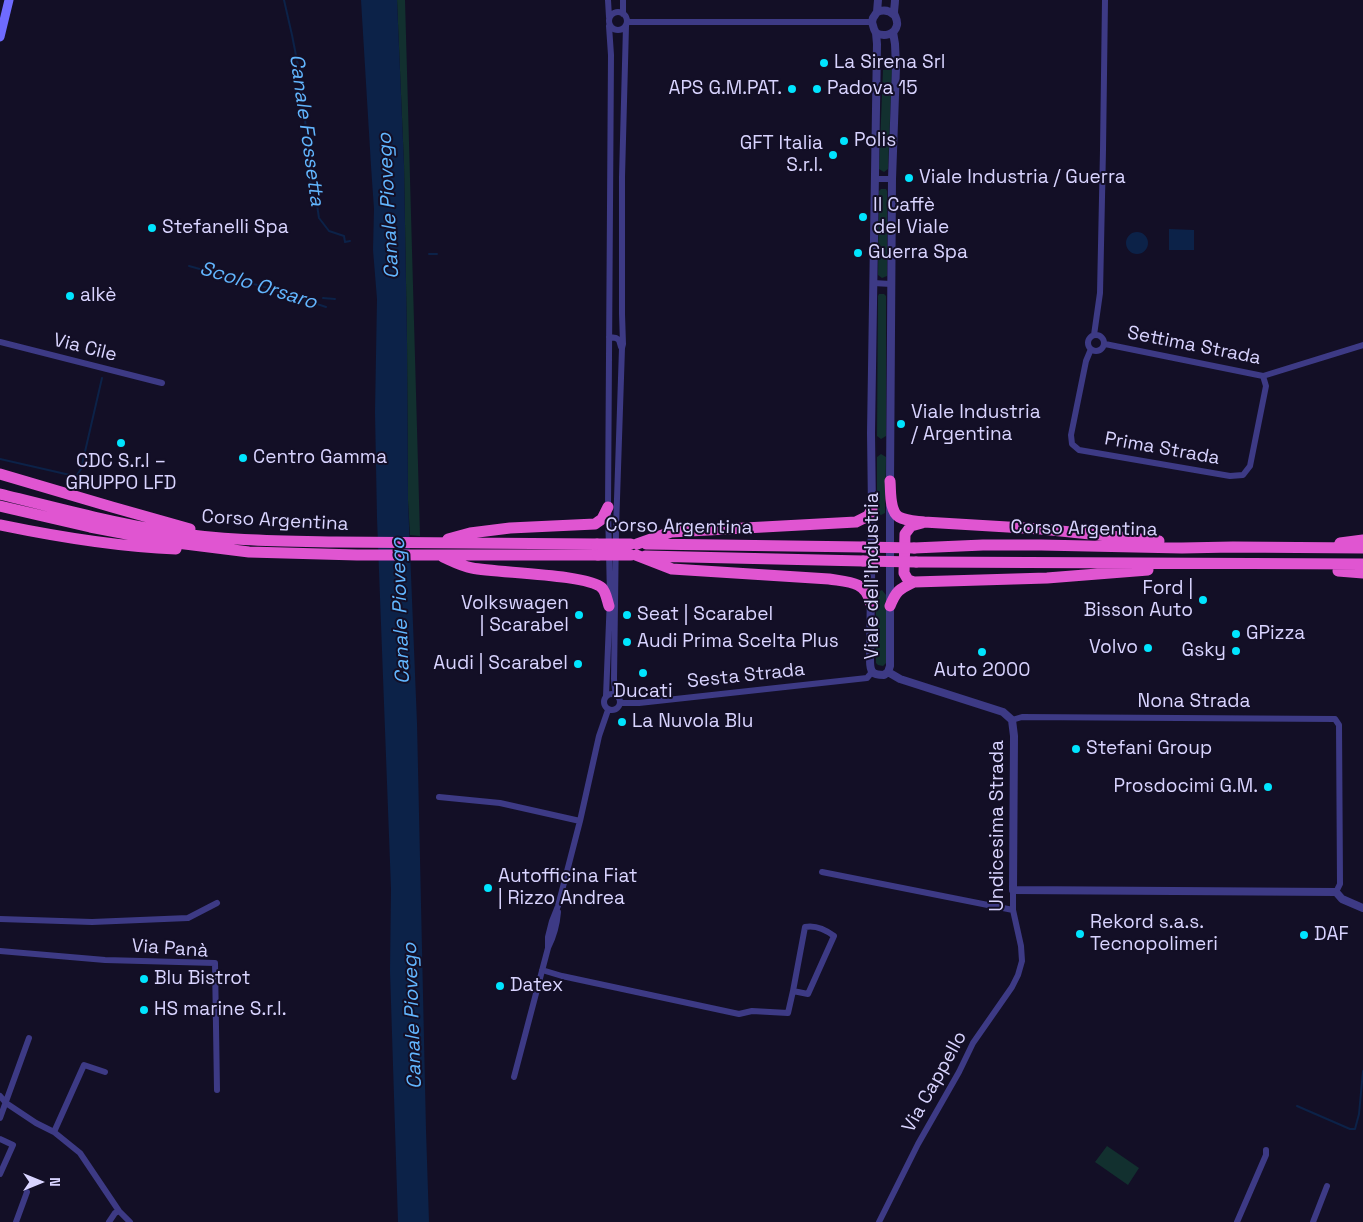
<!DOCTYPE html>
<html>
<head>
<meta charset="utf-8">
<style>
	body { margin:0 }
	#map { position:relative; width:1363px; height:1222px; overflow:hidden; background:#130f26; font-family:"Space Grotesk",sans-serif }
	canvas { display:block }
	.north { position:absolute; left:15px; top:1157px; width:50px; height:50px; -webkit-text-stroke:4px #130f26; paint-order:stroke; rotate:90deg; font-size:14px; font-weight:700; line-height:20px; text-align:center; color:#d9d4ff }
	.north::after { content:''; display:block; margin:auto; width:18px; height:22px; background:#d9d4ff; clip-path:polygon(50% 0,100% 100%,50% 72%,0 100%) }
</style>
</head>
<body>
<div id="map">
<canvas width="1363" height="1222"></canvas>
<div class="north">N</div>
</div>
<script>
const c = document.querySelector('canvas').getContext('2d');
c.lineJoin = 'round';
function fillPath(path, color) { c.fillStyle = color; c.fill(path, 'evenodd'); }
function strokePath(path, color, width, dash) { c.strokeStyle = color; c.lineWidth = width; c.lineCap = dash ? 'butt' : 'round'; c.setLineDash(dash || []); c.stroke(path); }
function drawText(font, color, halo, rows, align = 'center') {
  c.font = font + ' "Space Grotesk",sans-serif'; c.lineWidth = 4; c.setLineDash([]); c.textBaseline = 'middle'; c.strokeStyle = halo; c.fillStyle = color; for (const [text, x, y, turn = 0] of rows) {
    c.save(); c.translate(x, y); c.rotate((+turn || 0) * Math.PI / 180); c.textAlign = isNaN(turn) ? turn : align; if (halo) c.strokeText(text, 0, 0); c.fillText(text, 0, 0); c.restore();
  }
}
const green = new Path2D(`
	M397,0h8l15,536 -10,-1 -2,-34 -1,-159 -3,-177z
	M892,69l-4,100 -4,3 -5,-3 4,-99z
	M881,189h5l1,2v85l-5,2 -4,-3 1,-84z
	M879,294h5l2,2v140l-5,3 -4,-3 1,-140z
	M881,454l5,3 -1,56 -4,2 -4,-2v-56z
	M882,590l4,5v68l-3,3 -5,-1 -2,-2v-68l2,-3z
	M1107,1146l32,22 -11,17 -33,-23z`);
const water = new Path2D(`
	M361,0h36l7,165 3,177 1,159 9,222 9,407 3,92h-31l-8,-251 1,-82 -14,-371 -2,-106 2,-113 -4,-49 1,-41 -3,-43z
	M1169,229l25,1v20h-25z
	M1126 243a11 11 0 1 1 22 0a11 11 0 1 1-22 0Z`);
const stream = new Path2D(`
	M284,0l8,35 7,36 6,48 6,69 6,17 2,13 10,13 15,5 1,6 5,-1
	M429,254h8
	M189,266l104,29 3,2 30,10
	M323,298l12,1
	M0,459l70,16h7l4,-6 21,-91
	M1297,1106l53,23h5l4,-15 4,-43`);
const minor = new Path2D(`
	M608,0l1,17
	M623,0v14
	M609 21a9 9 0 1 1 18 0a9 9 0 1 1-18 0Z
	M627,22h245
	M874,179h18
	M873,283l18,1
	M1088 343a8 8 0 1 1 16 0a8 8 0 1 1-16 0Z
	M1094,335l6,-42 3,-143 2,-150
	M609,337l7,1 3,2 2,7
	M0,342l162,41
	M1105,344l158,32 100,-31
	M1091,349l-5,12 -15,74 1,9 7,6 151,26 13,-1 7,-9 16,-80 -3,-10
	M604 702a8 8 0 1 1 16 0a8 8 0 1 1-16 0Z
	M606,696l4,-99 -2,-90 3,-452 -2,-29
	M617,696l-2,-6 -1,-11 2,-150 6,-181 1,-4 -1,-30v-137l4,-151
	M620,703h19l228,-25 5,-6
	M1012,720l10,-3 313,2 4,6 1,159 -4,8
	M439,797l61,6 80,18
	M822,872l191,38
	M0,919l92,3 96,-4 29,-15
	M548,948v-11l4,-16 6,-15 22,-85 19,-85 9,-26
	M0,951l105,9 110,3 2,127
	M542,970l20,6 177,38 13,-3 36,2 5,-22 15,3 26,-58c-8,-6 -19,-11 -29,-9l-12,64
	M514,1077l34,-129c6,-12 9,-23 10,-36
	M0,1096l6,7 30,20 18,9 26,21 39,58 11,11
	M0,1118l29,-80
	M54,1132l30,-67 21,7
	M0,1139l13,6 -13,29
	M16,1222l11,-30
	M109,1222l6,-9 4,-2
	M879,1222l39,-78 41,-72 14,-29 39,-56 6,-12 4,-14 -1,-15 -8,-36v-20
	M1237,1222l29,-67v-5
	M1313,1222l14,-36`);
const tertiary = new Path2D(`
	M878,0l-1,12 -4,6 -1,4 2,7 2,4 1,11 -6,389 1,76 -2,151c0,12 2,15 14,15l4,-3 2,-6v-160
	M877,12c7,-3 12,-2 17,3
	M876,33c8,4 19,2 21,-8 1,-5 -2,-8 -3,-12 0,-4 1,-9 1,-13
	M890,484l2,-305 4,-112 -1,-23 -2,-12
	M888,672l12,7 103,33 9,8 2,16 -1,154 323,2 6,7 21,9`);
const secondary = new Path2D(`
	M0,37l9,-37`);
const trunk = new Path2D(`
	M0,474l112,33 78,22
	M890,481c1,10 -1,30 9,36 7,4 18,4 25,5l117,7 118,12
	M0,494c56,14 113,29 170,38 54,9 111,9 166,10 87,1 174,1 261,2
	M0,506l90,21 79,15 80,10 108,3h241
	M0,525c58,12 117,22 176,24
	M448,539l22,-6 40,-5 85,-4 7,-5 6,-12
	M1340,543l23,-3
	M637,544l34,-12 185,-10 12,-6 4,-7
	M646,544l217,3
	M914,548l69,-3h58l141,3 51,-1 130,1
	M636,555l36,14 157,10c18,3 37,2 41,23
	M645,556l218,5
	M443,557c9,4 18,9 29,11 25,5 116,6 130,20 4,4 5,12 7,18
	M916,562l447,2
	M1338,571l25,2
	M914,582l-6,-2 -4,-7 1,-39 6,-8 11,-3
	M890,606c6,-15 9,-17 24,-24l133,-4 101,-8`);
const trunkBridge = new Path2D(`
	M597,544h34
	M863,547l51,1
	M598,555h33
	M863,561l53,1`);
const markers = [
	[824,63,5,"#00e5ff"],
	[792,89,5,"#00e5ff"],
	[817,89,5,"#00e5ff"],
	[844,141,5,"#00e5ff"],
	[833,155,5,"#00e5ff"],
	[909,178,5,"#00e5ff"],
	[863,217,5,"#00e5ff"],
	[152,228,5,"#00e5ff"],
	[858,253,5,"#00e5ff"],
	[70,296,5,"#00e5ff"],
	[901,424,5,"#00e5ff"],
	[121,443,5,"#00e5ff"],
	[243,458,5,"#00e5ff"],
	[1203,600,5,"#00e5ff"],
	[579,615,5,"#00e5ff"],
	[627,615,5,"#00e5ff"],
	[1236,634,5,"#00e5ff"],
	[627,642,5,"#00e5ff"],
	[1148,648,5,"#00e5ff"],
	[1236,651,5,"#00e5ff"],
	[982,652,5,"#00e5ff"],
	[578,664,5,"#00e5ff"],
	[643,673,5,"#00e5ff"],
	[622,722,5,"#00e5ff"],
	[1076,749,5,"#00e5ff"],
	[1268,787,5,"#00e5ff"],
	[488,888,5,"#00e5ff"],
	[1080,934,5,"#00e5ff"],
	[1304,935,5,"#00e5ff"],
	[144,979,5,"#00e5ff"],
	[500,986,5,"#00e5ff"],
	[144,1010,5,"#00e5ff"]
];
const poiNames = [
	["La Sirena Srl",834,63],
	["APS G.M.PAT.",782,89,"right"],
	["Padova 15",827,89],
	["Polis",854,141],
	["GFT Italia",823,144,"right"],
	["S.r.l.",823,166,"right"],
	["Viale Industria / Guerra",919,178],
	["Il Caffè",873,206],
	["del Viale",873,228],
	["Stefanelli Spa",162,228],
	["Guerra Spa",868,253],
	["alkè",80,296],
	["Viale Industria",911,413],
	["/ Argentina",911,435],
	["Centro Gamma",253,458],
	["CDC S.r.l –",121,462,"center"],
	["GRUPPO LFD",121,484,"center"],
	["Ford |",1193,589,"right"],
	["Bisson Auto",1193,611,"right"],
	["Volkswagen",569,604,"right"],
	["| Scarabel",569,626,"right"],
	["Seat | Scarabel",637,615],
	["GPizza",1246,634],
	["Audi Prima Scelta Plus",637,642],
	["Volvo",1138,648,"right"],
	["Gsky",1226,651,"right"],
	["Audi | Scarabel",568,664,"right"],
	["Auto 2000",982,671,"center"],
	["Ducati",643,692,"center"],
	["La Nuvola Blu",632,722],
	["Stefani Group",1086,749],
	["Prosdocimi G.M.",1258,787,"right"],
	["Autofficina Fiat",498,877],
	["| Rizzo Andrea",498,899],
	["Rekord s.a.s.",1090,923],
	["Tecnopolimeri",1090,945],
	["DAF",1314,935],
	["Blu Bistrot",154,979],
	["Datex",510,986],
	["HS marine S.r.l.",154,1010]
];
const streetNames = [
	["Settima Strada",1194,346,11],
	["Via Cile",85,348,14],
	["Prima Strada",1162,449,10],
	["Corso Argentina",275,521,3],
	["Corso Argentina",679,527,1],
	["Corso Argentina",1084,529,1],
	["Viale dell'Industria",873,576,-90],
	["Sesta Strada",746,676,-6],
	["Nona Strada",1194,702],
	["Undicesima Strada",998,826,-90],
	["Via Panà",170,949,4],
	["Via Cappello",935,1082,-61]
];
const waterNames = [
	["Canale Fossetta",306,130,82],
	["Canale Piovego",389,206,-93],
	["Scolo Orsaro",258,286,17],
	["Canale Piovego",401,611,-92],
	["Canale Piovego",413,1016,-92]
];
fillPath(green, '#12302f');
fillPath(water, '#0c2248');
strokePath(stream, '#0c2248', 2);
strokePath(minor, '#3d3a85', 6);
strokePath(tertiary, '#3d3a85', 8);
strokePath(secondary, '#6f6bff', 9);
strokePath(trunk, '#e055d1', 11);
strokePath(trunkBridge, '#e055d1', 11);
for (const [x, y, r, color] of markers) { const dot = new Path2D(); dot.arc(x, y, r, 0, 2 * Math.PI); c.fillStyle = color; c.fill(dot); strokePath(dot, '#130f26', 2); }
drawText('19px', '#d9d4ff', '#130f26', poiNames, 'left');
drawText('19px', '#d9d4ff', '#130f26', streetNames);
drawText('italic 20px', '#62b6ff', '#130f26', waterNames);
</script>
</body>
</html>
